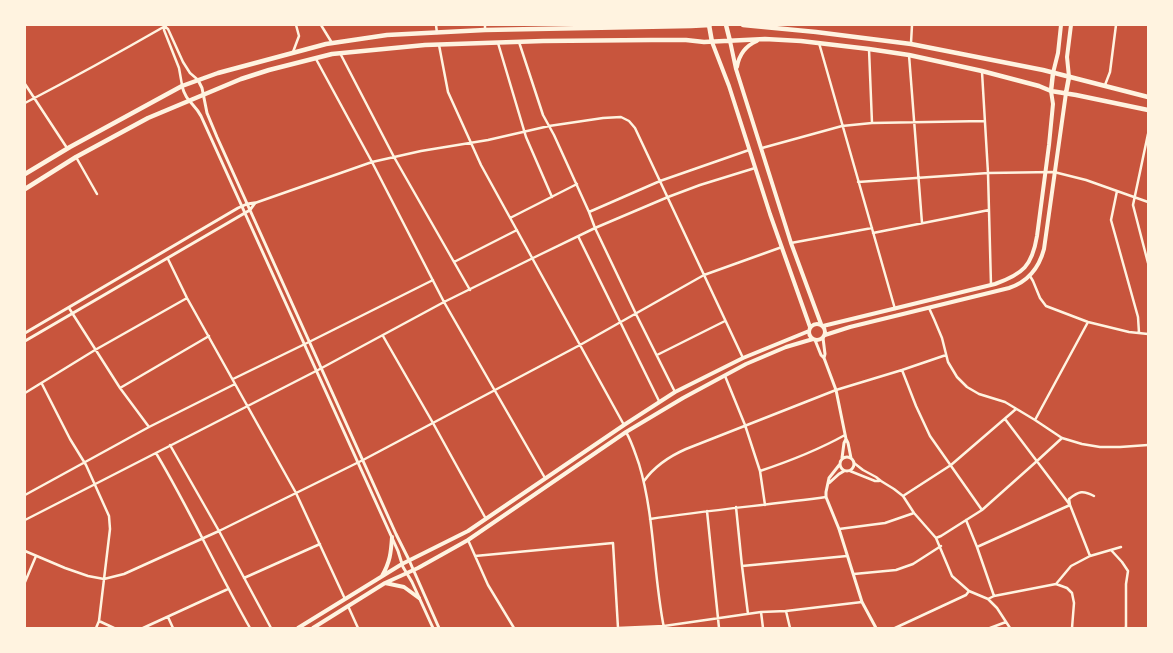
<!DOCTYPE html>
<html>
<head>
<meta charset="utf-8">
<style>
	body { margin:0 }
	#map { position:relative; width:1173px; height:653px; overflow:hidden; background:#c8553d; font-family:Helvetica,sans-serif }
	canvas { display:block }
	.frame { position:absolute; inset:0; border:26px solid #fff3e0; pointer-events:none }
</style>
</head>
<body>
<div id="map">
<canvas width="1173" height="653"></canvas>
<div class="frame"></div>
</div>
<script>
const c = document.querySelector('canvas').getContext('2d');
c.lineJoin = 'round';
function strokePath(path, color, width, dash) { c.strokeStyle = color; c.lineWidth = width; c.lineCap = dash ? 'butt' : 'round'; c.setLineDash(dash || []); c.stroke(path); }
const minor = new Path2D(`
	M321,25l11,18
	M436,25l1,8
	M164,26v4l15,38 3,17
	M164,26l4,3 15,33 7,11 7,6
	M485,30v-5
	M519,42l24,73 11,20 35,77 6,16 41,86 39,78
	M498,43l28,94 26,60
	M819,43l76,266
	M911,43l1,-18
	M439,45l9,47 33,73 143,260
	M869,49l3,74
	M293,52l6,-16 -3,-11
	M340,53l54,104 76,133
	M909,55l13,168
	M316,59l56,103 72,140 101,176
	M982,72l6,101 3,112
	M25,84l42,64
	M1105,85l5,-13 6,-47
	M25,103c48,-25 95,-51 142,-78
	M1148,134l-15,71 15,58
	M762,148l80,-22 30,-3 112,-2
	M76,157l21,37
	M858,182l130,-9 66,-1 32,8 62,22
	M1117,191l-6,29 27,97 1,16
	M255,203l117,-41 49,-11 67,-11 61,-14 54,-8 18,-1 8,4 6,7 108,230
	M589,212l71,-31 89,-31
	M510,218l67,-34
	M873,233l116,-23
	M578,236l81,165
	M791,243l81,-15
	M168,259l19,39 109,195 49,106
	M454,262l63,-32
	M1030,276l3,5 7,17 6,8 42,16 41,10 19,2
	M69,308l51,80 29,39
	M929,308l5,11 8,19 6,24 9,15 10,10 12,7 26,8 30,18 27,18 20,6 18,3h20l28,-2
	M383,336l50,87 53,96
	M657,355l68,-34
	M902,370l44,-15
	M725,376l20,49 15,46 5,34
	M233,379l76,-37 124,-62
	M42,384l28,55 16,26 23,51 1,13 -11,92 -3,7
	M120,388l89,-52
	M25,393l70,-43 92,-52
	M1005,419l65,86 20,51
	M1035,420l53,-98
	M626,432c6,10 9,21 13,32 16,53 14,110 25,164
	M170,445l49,86 52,97
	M156,453c34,57 61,117 94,175
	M854,463l9,7 13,7 5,4 13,8 9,7 11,17 22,25 16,38 17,15 19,8 9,9 13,20
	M760,471c30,-10 58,-21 85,-36
	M850,471l25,10h4
	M644,481c10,-14 26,-25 42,-32l150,-59 66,-20 14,36 14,30 52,74
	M25,495l124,-68 86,-43
	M903,496l48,-31 65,-56
	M736,507l6,59
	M707,511l12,117
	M650,519c59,-9 118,-14 176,-22
	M25,520l293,-150 126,-68 89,-44 62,-30 73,-31 32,-12 55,-17
	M966,520l11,27 17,49
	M839,529l46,-6 29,-10
	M936,538l5,-2 41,-26 55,-49 25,-23
	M468,540l20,45 26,43
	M977,547l93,-42 -1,-6c10,-8 14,-9 25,-3
	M1111,550l11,12 6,9 -2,13v43l-1,1
	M25,551l40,17 23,8 16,3 20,-5 95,-43 144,-71 217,-115 124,-70 78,-28
	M475,556l138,-13 5,85
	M854,574l42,-4 17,-6 28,-18
	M244,578l76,-34
	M25,582l11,-26
	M1056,584l15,-18 19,-10 31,-9
	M988,599l6,-3 62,-12 11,4 5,5 2,10 -2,25
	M348,606l10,22
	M786,611l4,17
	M761,612l2,16
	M748,614l-6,-48 105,-10
	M168,617l5,11
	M99,621l15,7
	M143,628l85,-39
	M618,628l46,-2 97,-14 25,-1 76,-9
	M895,628l71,-33 3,-4
	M990,628l16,-6`);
const tertiary = new Path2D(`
	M198,80l4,8 5,25 10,24 179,397 13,26 30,68
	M182,86c4,16 12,17 19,30l197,435 5,16 9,15 21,46
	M25,333l213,-125 9,-4 7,-1
	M823,338l2,16 -1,4
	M815,340l6,15 3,3 12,32 10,49 2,4 3,15
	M25,341l225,-131 5,-7
	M840 464a7 7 0 1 1 14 0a7 7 0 1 1-14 0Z
	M842,458l2,-15 2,-4
	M840,464l-11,14 -3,14v5l13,32 23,73 14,26
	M829,483l10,-9 5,-3`);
const secondary = new Path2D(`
	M730,41l6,28 55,174 30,81
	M712,42l17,44 41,128 40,113
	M737,67c2,-12 8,-21 20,-26
	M1053,73l5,-20 3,-28
	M1069,77l-2,-20 4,-32
	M809 332a8 8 0 1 1 16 0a8 8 0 1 1-16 0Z
	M823,326l172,-42c28,-10 37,-18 42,-48l12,-91 4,-41 -2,-13
	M825,335l25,-8 159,-39c18,-6 30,-20 35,-39l22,-156
	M382,576c8,-14 9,-23 10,-39
	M385,583l19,4 15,11
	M298,628l104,-64 66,-33 156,-106 51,-33 68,-34 66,-27
	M313,628l72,-45 33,-15 50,-28 158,-108 57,-34 63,-34 40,-17 27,-8`);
const primary = new Path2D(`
	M709,25l3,17
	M726,25l4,16
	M743,25l73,7 95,12 132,26 105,27
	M1051,91l2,-18
	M1066,93l3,-16
	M25,174l45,-27 112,-61 36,-13 108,-29 61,-9 98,-5 206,-4 19,-1
	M25,189l51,-32 72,-39 93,-39 28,-9 63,-16 93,-9 118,-4 108,-1h35l18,2 61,-3 36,2 68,8 40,6 73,16 57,15 12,5 25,4 72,15`);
strokePath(minor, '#fff3e0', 2.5);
strokePath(tertiary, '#fff3e0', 3);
strokePath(secondary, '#fff3e0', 4);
strokePath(primary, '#fff3e0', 4.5);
</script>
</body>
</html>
